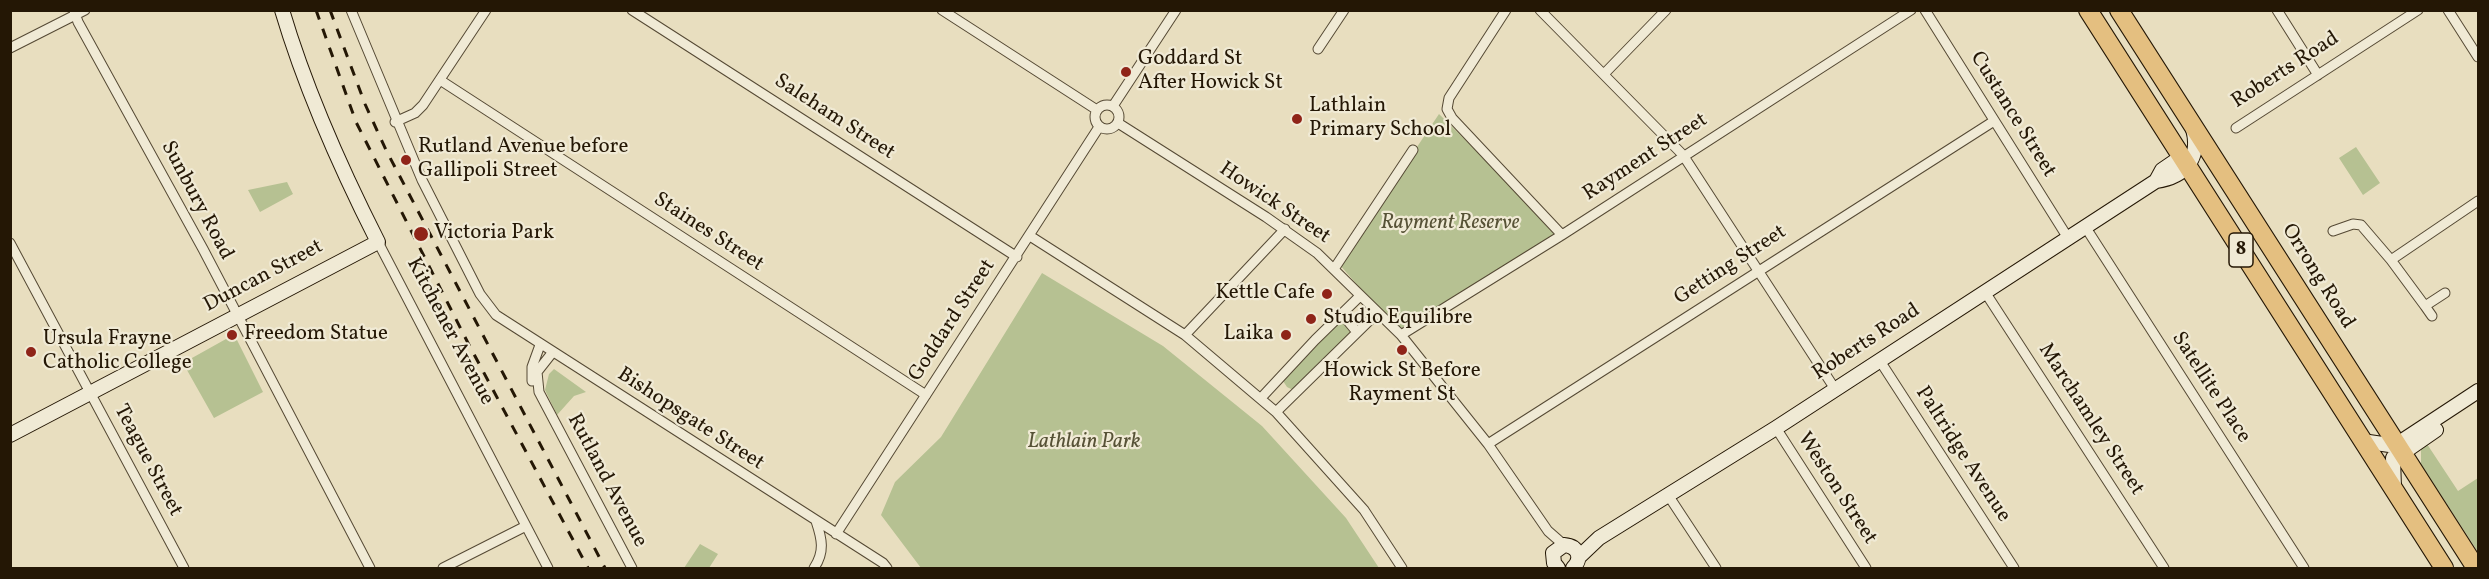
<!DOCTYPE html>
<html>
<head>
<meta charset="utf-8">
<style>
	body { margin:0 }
	#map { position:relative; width:2489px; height:579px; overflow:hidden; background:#e8debf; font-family:Vollkorn,serif }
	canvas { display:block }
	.frame { position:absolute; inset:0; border:12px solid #241705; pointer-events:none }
</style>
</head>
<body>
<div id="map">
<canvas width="2489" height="579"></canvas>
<div class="frame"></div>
</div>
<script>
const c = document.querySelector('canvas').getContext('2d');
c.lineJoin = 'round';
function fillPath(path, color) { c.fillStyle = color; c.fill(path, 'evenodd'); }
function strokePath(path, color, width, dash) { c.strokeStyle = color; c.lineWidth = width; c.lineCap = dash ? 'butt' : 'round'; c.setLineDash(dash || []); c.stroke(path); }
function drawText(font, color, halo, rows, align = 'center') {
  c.font = font + ' Vollkorn,serif'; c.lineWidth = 4.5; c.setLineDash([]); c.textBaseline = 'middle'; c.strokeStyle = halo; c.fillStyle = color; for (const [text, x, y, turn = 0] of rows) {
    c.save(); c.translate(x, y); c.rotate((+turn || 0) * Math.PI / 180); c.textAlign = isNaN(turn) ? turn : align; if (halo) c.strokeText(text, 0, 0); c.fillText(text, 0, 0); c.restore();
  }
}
const green = new Path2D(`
	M1439,114l123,121 -161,100 -62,-71z
	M2356,147l24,36 -17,12 -24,-37z
	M287,182l6,12 -33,18 -12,-22z
	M1042,273l121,73 99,80 84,92 33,50h-458l-40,-53 14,-33 46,-45z
	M1342,314l15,18 -60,60 -10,-5 -6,-9z
	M226,339l11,1 26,52 -49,26 -31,-55z
	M554,369l32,23 -12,4 -17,19 -12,-25 4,-16z
	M2427,444l31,47 20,-13v74l-57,-88v-15z
	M700,544l18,10 -9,14h-25z`);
const street = new Path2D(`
	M74,10l4,12 125,227 167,319
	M351,10l71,170 58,114 16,21 387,248 4,5
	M632,10l385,247
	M942,10l155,100
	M1506,10l-57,88 -2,11 5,9 110,117
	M1540,10l143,145 152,234
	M1925,10l143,228
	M2277,10l41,65
	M2448,10l30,47
	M10,48l75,-38
	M1318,49l26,-39
	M1604,74l62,-64
	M440,80l486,315
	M1095 117a12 12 0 1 1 24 0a12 12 0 1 1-24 0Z
	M1113,106l63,-96
	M395,122l20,-9 8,-8 63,-95
	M1118,123l148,94 51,36 84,82 87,109 60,87 16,14
	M2236,128l182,-118
	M2086,228l218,340
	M2333,231l20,-7 8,1 30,35 34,46 20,-13
	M1030,236l155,99 91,77 88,98 38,58
	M378,242l170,326
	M10,243l174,325
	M2391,260l87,-59
	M1334,269l79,-119
	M1985,292l179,276
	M2425,306l7,10
	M1342,314l15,18
	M1185,335l100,-106
	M1401,335l161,-100 349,-225
	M552,353l-15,19 2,20 93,176
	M1880,361l134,207
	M532,381v-14l8,-22
	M1261,398l54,-58 45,-44
	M1276,412l101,-99
	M1776,428l90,140
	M1488,444l506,-323
	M1668,495l48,73
	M836,534l263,-407
	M443,568l83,-42
	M814,568c11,-16 8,-29 2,-47`);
const secondary = new Path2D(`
	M2156,181l6,-11 19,-13
	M10,435l368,-193c-38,-75 -72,-151 -96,-232
	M2362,441l48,7 26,-18
	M2394,488l-1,-30 12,-19 73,-48
	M1579,557l20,-19 177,-110 380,-247c29,-4 45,-23 37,-52
	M1558,568l-4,-5 -1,-10 11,-8c14,1 19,13 9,23`);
const highway = new Path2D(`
	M2088,10l356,558
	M2119,10l357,558`);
const rail = new Path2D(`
	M316,10l40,112 112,221 120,225
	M330,10l35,94 21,46 219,418`);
const markers = [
	[1126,72,6,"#8f2418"],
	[1297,119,6,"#8f2418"],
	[406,160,6,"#8f2418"],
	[421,234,8,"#8f2418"],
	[1327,294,6,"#8f2418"],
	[1311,319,6,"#8f2418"],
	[232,335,6,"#8f2418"],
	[1286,335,6,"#8f2418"],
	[1402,350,6,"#8f2418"],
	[31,352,6,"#8f2418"]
];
const shields = [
	[2241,250,24]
];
const shieldNames = [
	["8",2241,250]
];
const poiNames = [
	["Goddard St",1138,60],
	["After Howick St",1138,84],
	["Lathlain",1309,107],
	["Primary School",1309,131],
	["Rutland Avenue before",418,148],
	["Gallipoli Street",418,172],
	["Victoria Park",434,234],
	["Kettle Cafe",1315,294,"right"],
	["Studio Equilibre",1323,319],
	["Freedom Statue",244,335],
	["Laika",1274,335,"right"],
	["Ursula Frayne",43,340],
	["Catholic College",43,364],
	["Howick St Before",1402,372,"center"],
	["Rayment St",1402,396,"center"]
];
const streetNames = [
	["Roberts Road",2286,71,-33],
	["Custance Street",2012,115,58],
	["Saleham Street",834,118,33],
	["Rayment Street",1646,158,-33],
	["Sunbury Road",196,201,62],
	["Howick Street",1274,204,34],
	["Staines Street",708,233,33],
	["Getting Street",1731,266,-33],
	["Duncan Street",264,277,-28],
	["Orrong Road",2317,277,58],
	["Goddard Street",953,321,-57],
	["Kitchener Avenue",449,332,62],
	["Roberts Road",1867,343,-33],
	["Satellite Place",2210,388,57],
	["Bishopsgate Street",690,420,33],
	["Marchamley Street",2090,420,57],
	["Paltridge Avenue",1962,455,57],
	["Teague Street",147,461,62],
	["Rutland Avenue",606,481,62],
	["Weston Street",1836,489,57]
];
const parkNames = [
	["Rayment Reserve",1450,224],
	["Lathlain Park",1084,443]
];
fillPath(green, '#b6c192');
strokePath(street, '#554934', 11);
strokePath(secondary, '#241705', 16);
strokePath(highway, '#241705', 20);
strokePath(street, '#f0ead5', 9);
strokePath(secondary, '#f0ead5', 14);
strokePath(highway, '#e4bf80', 18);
strokePath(rail, '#241705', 3, [10, 10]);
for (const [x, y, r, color] of markers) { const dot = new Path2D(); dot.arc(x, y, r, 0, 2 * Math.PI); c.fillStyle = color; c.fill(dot); strokePath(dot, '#f0ead5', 2); }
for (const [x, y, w] of shields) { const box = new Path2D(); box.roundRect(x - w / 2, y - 17, w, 34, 4.5); c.fillStyle = '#f0ead5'; c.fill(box); strokePath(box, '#241705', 1.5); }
drawText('bold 20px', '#241705', null, shieldNames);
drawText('21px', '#241705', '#f0ead5', poiNames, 'left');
drawText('21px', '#241705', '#f0ead5', streetNames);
drawText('italic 21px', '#575236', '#f0ead5', parkNames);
</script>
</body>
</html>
